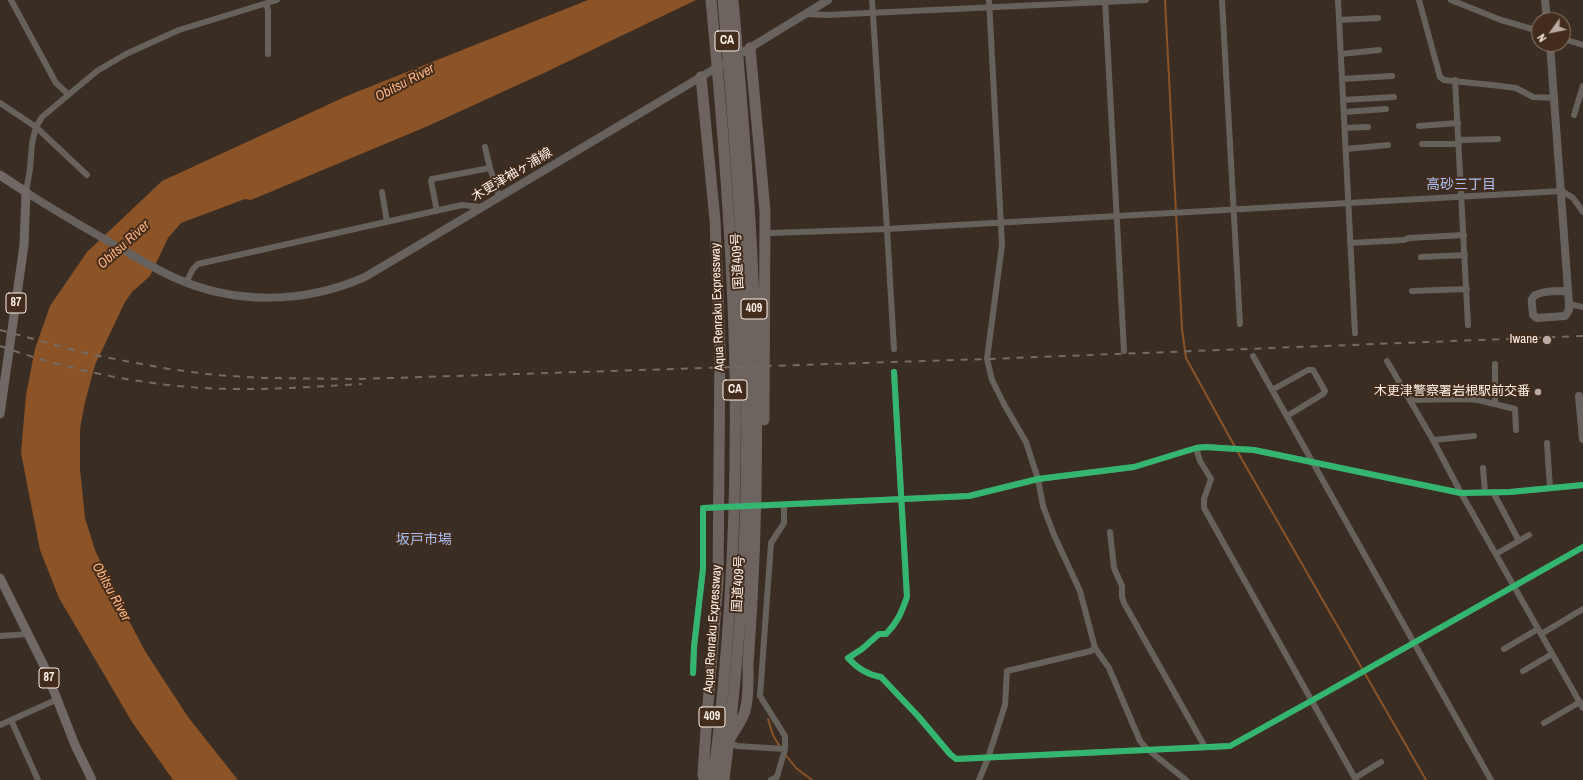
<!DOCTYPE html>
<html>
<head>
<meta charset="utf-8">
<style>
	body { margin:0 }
	#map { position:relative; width:1583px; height:780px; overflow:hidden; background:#3a2d24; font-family:"Archivo Narrow",sans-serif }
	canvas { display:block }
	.north { position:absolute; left:1531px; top:12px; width:40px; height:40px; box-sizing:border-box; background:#432c1b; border:1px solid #8e7b6d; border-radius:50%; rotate:237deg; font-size:11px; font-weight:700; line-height:16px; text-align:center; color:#fef1e9 }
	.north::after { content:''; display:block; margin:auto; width:14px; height:18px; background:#b9aca4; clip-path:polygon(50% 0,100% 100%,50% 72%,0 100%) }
</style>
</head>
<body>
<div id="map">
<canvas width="1583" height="780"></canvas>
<div class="north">N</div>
</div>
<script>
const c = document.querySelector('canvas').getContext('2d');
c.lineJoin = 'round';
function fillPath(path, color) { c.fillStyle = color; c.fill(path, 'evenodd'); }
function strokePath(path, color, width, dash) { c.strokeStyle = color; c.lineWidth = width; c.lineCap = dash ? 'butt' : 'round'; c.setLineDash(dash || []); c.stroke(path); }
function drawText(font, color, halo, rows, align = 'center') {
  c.font = font + ' "Archivo Narrow","Noto Sans JP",sans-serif'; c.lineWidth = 4; c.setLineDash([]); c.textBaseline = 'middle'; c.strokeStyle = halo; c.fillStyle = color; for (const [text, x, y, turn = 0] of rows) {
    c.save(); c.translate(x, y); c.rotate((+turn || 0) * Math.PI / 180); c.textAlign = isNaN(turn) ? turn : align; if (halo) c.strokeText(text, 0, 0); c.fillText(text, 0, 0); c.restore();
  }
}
const water = new Path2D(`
	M588,0h108l-152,73 -116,53 -177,74 -6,-1 -64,24 -13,15 -18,38 -18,16 -7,10 -30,63 -10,37 -5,27v40l5,49 10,32 24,52 26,49 43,66 50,63h-65l-41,-58 -73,-124 -19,-48 -19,-97 5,-58 9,-46 15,-43 37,-54 75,-71 187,-86z`);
const stream = new Path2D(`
	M1165,0l17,329 4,29 54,98 186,324
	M768,719l5,16 7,12
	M785,754l11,14 16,12`);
const street = new Path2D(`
	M11,0l45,83 12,11
	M872,0l15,229 7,120
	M989,0l13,245 -15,114 5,21 13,26 21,36 12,37 5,27 11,29 26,56 15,57 14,20 31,73 7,8 39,31
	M1105,0l19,351
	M1222,0l18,324
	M1338,0l17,333
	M1419,0l21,77 4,3 57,6 15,2 17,9 21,1
	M1451,0l50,20 38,11
	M266,4l2,6v44
	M805,14l21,1 320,-15
	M1339,20l39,-2
	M1563,39l20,6
	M1341,54l38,-4
	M1342,79l50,-3
	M1455,80l13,245
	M1343,100l51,-3
	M0,103l36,24 51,48
	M1344,112l42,-3
	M1574,115l9,-29
	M1419,126l39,-3
	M1345,128l23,-1
	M1459,140l39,-1
	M1422,144h37
	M1346,149l42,-4
	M490,168l9,28
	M26,192l4,-23 2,-26 4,-16 6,-10 55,-46 29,-17 53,-24 98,-30
	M382,192l5,30
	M437,211l-6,-30 1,-2 58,-11 -5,-21
	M771,233l116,-4 675,-38 11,7 10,14
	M1350,243l54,-3 5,-2 55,-3
	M1421,257l44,-2
	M186,283l7,-14 5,-5 264,-59 20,2
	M1412,291l55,-2
	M1569,304l14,3
	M1253,356l238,424
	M1387,361l46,79 28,53 122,215
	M894,372l13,225c-6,16 -9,25 -21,37h-7l-17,15 -14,9c9,10 20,17 33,19l37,39 32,38 6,5 274,-13 81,-45 272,-154
	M1272,390l36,-20h5l12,21 -2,3 -36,22
	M1410,400l53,-1 15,1 37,9 1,21
	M1495,404v-40
	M1433,440l41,-4
	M1547,443l3,45
	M1196,448l4,13 11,18 -7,20v9l152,272
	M1483,468l2,24
	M1493,492l26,49
	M754,506l215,-10 69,-17 96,-12 62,-19 9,-1 49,3 207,43 49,-1 73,-7
	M1110,532l4,36 8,18v11l2,6 81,144
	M1496,554l33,-19
	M1541,634l42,-25
	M0,636l29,-2
	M1504,649l34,-20
	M1523,671l29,-17
	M693,673l1,-26 9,-78v-61l32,-2
	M11,720l27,60
	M1544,723l36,-21
	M0,725l58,-26
	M731,738l2,6 4,2 48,3
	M1355,778l26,-16
	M771,780l6,-3 8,-28v-13l-25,-40 11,-153 13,-20v-18
	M979,780l9,-22 17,-53 2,-34 84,-20 4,-3`);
const secondary = new Path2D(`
	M1545,0l2,20
	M1550,44l19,260v6l-4,6 -28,2 -4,-3c0,-5 -2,-12 -1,-16 3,-9 28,-8 36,-8
	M735,57l93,-57
	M26,192c29,19 59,36 89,53 19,11 38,23 58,32 61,28 131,27 192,0l356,-212
	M1579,396l4,43`);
const primary = new Path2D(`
	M0,175l26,17 -2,53 -24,169
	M0,578l44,88 31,79 17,35`);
const highway = new Path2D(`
	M711,0c12,125 22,251 24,376 2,135 -5,270 -22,404
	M723,0c11,125 21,251 23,376 3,135 -5,271 -22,404
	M750,48l15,163 -1,209
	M701,77l14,143 5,129 -2,232 -12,148
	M703,775l3,-46 2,-6
	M704,780c10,-25 32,-44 41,-69 4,-14 3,-31 3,-46 7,-96 10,-194 8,-291 -2,-125 -12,-249 -23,-374`);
const rail = new Path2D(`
	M0,330l93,25 76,14 46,6 48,3 96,1 628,-20 596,-23
	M0,346c65,23 135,38 204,42 53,3 105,-1 158,-4`);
const cycleway = new Path2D(`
	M894,372l13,225c-6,16 -9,25 -21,37h-7l-17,15 -14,9c9,10 20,17 33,19l37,39 32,38 6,5 274,-13 81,-45 272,-154
	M693,673l1,-26 9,-78v-61l266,-12 69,-17 96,-12 62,-19 9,-1 49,3 207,43 49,-1 73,-7`);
const markers = [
	[1547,340,5,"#b9aca4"],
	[1538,392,4,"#b9aca4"]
];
const shields = [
	[727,41,24],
	[16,303,20],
	[754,309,26],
	[735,390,24],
	[49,678,20],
	[712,717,26]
];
const shieldNames = [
	["CA",727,41],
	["87",16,303],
	["409",754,309],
	["CA",735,390],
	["87",49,678],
	["409",712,717]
];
const streetNames = [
	["木更津袖ヶ浦線",512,175,-31],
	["国道409号",738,261,-93],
	["Aqua Renraku Expressway",718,307,-92],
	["国道409号",739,584,-87],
	["Aqua Renraku Expressway",713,629,-86]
];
const poiNames = [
	["Iwane",1538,340],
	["木更津警察署岩根駅前交番",1530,392]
];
const waterNames = [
	["Obitsu River",405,83,-28],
	["Obitsu River",124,245,-42],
	["Obitsu River",111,592,61]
];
const neighbourhoodNames = [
	["高砂三丁目",1461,185],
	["坂戸市場",424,540]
];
fillPath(water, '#8c5326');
strokePath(stream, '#8c5326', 2);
strokePath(street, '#67615c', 6);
strokePath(secondary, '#68625e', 8);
strokePath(primary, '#706864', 9);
strokePath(highway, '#6d6460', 11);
strokePath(rail, '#726c68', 2, [7, 7]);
strokePath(cycleway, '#33b770', 6);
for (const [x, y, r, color] of markers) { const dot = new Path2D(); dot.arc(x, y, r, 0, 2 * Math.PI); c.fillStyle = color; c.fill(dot); strokePath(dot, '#432c1b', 1.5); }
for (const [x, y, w] of shields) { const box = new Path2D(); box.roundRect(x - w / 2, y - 10, w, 20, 3); c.fillStyle = '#432c1b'; c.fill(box); strokePath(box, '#fef1e9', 1); }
drawText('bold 12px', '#fef1e9', null, shieldNames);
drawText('13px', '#fef1e9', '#432c1b', streetNames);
drawText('13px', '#fef1e9', '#432c1b', poiNames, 'right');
drawText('italic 14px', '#fab280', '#432c1b', waterNames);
drawText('14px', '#a8c0f5', '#432c1b', neighbourhoodNames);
</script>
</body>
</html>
